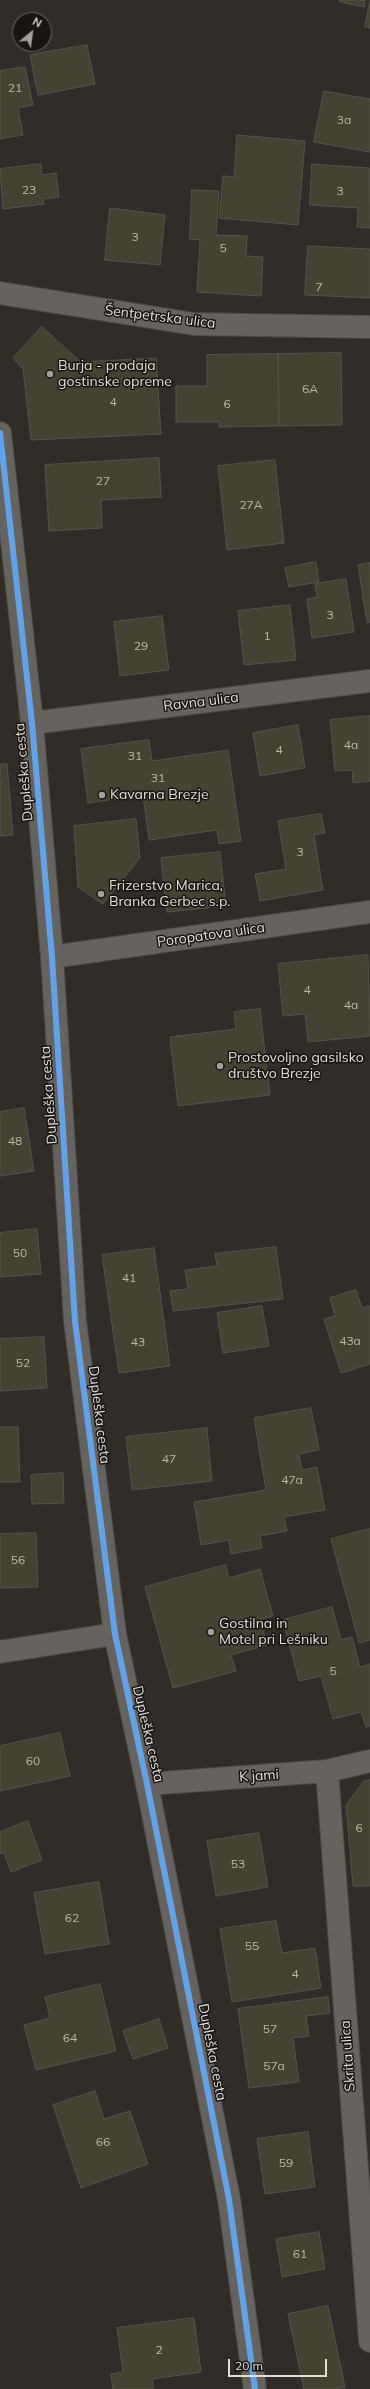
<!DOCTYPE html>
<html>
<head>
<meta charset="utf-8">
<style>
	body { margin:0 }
	#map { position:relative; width:370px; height:2389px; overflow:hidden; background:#302c28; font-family:Mulish,sans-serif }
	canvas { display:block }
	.north { position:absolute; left:12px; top:12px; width:40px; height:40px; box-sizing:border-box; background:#191511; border:1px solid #6a6561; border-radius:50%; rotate:29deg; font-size:11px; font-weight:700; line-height:16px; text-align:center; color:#e3ddd8 }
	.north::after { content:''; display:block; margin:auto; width:14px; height:18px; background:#a49f9a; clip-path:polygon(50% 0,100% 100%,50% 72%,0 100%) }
	.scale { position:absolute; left:228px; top:2359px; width:99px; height:18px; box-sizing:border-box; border:2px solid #e3ddd8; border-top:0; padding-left:5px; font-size:12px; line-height:14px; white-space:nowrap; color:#e3ddd8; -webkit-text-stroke:3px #191511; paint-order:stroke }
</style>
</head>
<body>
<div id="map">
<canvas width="370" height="2389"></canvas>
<div class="north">N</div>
<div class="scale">20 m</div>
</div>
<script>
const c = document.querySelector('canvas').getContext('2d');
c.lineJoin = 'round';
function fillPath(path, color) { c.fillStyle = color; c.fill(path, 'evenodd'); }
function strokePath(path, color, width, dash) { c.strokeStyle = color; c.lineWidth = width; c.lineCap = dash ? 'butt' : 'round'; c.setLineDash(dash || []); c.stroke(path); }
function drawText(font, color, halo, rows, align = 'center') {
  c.font = font + ' Mulish,sans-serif'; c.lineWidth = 3; c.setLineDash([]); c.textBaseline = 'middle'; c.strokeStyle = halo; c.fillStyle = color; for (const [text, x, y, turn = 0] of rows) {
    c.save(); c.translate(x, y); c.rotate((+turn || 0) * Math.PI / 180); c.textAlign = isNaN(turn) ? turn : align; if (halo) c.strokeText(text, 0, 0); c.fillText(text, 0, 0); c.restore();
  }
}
const building = new Path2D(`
	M340,0h25l-1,7 -24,-5z
	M370,0v28l-5,-1z
	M87,45l8,39 -57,11 -8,-40z
	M25,67l8,38 -15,3 5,27 -23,4v-68z
	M324,91l46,8v53l-56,-10z
	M237,135l68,6 -7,84 -79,-7 4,-42 11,1z
	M41,164l1,11 14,-2 3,24 -16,2 1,5 -41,5 -3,-40z
	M312,164l57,4 1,60 -13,-1 1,-19 -48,-3z
	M192,190l27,1 -3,44 31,1 -1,20 17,1 -2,39 -64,-4 3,-52 -10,-1z
	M110,208l55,7 -5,50 -55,-5z
	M308,246l62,3v49l-65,-3z
	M42,327l39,35 75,-4 5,76 -130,6 -8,-71 -10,-11z
	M341,353l1,72 -63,1 -1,-72z
	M278,354l1,72 -60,1v-5h-43v-36h31v-31z
	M159,458l2,39 -60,3 1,28 -53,3 -4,-66z
	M275,460l9,83 -57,7 -9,-84z
	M316,562l3,20 -30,5 -4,-19z
	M370,563v59l-3,1 -9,-58z
	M346,579l8,53 -42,6 -5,-39 10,-2 -2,-13z
	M290,605l6,55 -52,5 -6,-54z
	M162,616l7,54 -49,6 -6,-54z
	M370,716v65l-17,2 -1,-13 -17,1 -5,-51z
	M298,725l7,43 -45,8 -7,-43z
	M149,740l3,21 76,-11 13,91 -22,3 -2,-14 -68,10 -6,-45 -55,8 -7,-54z
	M7,764l6,71 -13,1v-71z
	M321,814l4,19 -11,2 9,55 -63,11 -5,-27 31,-5 -8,-48z
	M136,819l4,39 -37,46 -25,-17 -4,-61z
	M220,852l6,54 -59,6 -6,-54z
	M368,955l2,81 -62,6 -3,-28 -22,2 -5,-52z
	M260,1009l10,86 -92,11 -8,-69 66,-8 -2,-17z
	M24,1108l10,63 -34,5v-64z
	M37,1229l4,45 -41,3v-44z
	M276,1247l7,52 -110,12 -3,-20 18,-2 -3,-19 32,-4 -2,-12z
	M154,1248l16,118 -51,7 -17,-118z
	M356,1290l6,18 8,-2v58l-29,9 -17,-54 11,-3 -5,-18z
	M262,1306l7,40 -46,7 -6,-40z
	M44,1337l3,51 -47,3v-52z
	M311,1408l8,42 -20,4 3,16 15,-3 8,43 -41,7 3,14 -27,5 2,12 -31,6 -2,-14 -28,5 -7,-43 72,-12 -12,-72z
	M0,1427h18l2,55h-20z
	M207,1428l5,53 -80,9 -6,-53z
	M63,1473l1,30 -32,1 -1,-29z
	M370,1529v111l-11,3 -28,-104z
	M36,1533l2,54 -38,1v-54z
	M226,1565l3,13 31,-9 13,47 -13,3 7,26 -36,10 5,16 -63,17 -28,-101z
	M332,1607l9,33 11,-3 8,30 10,-3v62l-4,1 -5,-15 -28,7 -12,-43 -22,5 -16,-61z
	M60,1733l10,43 -70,15v-45z
	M370,1780v106h-17l-7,-81 18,-24z
	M28,1821l14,39 -31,12 -7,-19 -4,1v-22z
	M259,1833l9,54 -52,9 -9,-55z
	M99,1882l10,62 -64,10 -11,-61z
	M276,1921l6,32 33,-5 6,40 -89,14 -12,-73z
	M100,1984l16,67 -80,19 -12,-45 26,-7 -5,-21z
	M328,1997l2,16 -24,3 3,20 -16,2 6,44 -50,6 -11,-79z
	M159,2019l9,29 -35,11 -10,-28z
	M95,2091l9,28 26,-8 18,53 -67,24 -28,-83z
	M308,2132l7,55 -50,7 -8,-55z
	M319,2232l6,37 -43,8 -6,-38z
	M328,2306l17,81 -12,2h-29l-16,-75z
	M194,2318l7,54 -49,7 2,10h-41l-2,-15 12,-2 -6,-44z`);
const minor = new Path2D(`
	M32,723l338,-42
	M52,957l318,-45
	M0,1652l115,-18
	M327,1771l43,570
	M147,1784l180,-13 43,-10`);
const tertiary = new Path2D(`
	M0,293l194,31 176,3
	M0,433l32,290 20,234 23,364 40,313 32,150 82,415 26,190`);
const cycleway = new Path2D(`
	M0,433l32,290 20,234 23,364 40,313 32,150 82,415 26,190`);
const markers = [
	[50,374,4,"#a49f9a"],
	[102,795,4,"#a49f9a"],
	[101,894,4,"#a49f9a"],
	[220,1066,4,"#a49f9a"],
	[211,1632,4,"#a49f9a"]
];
const numberNames = [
	["21",15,88],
	["3a",344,120],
	["23",29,190],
	["3",340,191],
	["3",135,237],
	["5",223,248],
	["7",319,287],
	["6A",310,389],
	["4",113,402],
	["6",227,404],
	["27",103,481],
	["27A",251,505],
	["3",330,615],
	["1",267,636],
	["29",141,646],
	["4a",351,745],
	["4",279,750],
	["31",135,756],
	["31",158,778],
	["3",300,852],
	["4",307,990],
	["4a",351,1005],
	["48",15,1141],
	["50",20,1253],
	["41",129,1278],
	["43a",350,1341],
	["43",138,1342],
	["52",23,1363],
	["47",169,1459],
	["47a",292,1480],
	["56",18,1560],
	["5",333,1671],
	["60",33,1761],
	["6",359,1828],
	["53",238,1864],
	["62",72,1918],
	["55",252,1946],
	["4",295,1974],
	["57",270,2029],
	["64",70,2038],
	["57a",274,2066],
	["66",103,2142],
	["59",286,2163],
	["61",300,2254],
	["2",159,2350]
];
const streetNames = [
	["Šentpetrska ulica",160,317,7],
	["Ravna ulica",201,702,-7],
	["Dupleška cesta",24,772,-95],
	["Poropatova ulica",211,935,-8],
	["Dupleška cesta",49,1095,-94],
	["Dupleška cesta",99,1415,83],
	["Dupleška cesta",148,1734,77],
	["K jami",259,1776,-4],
	["Dupleška cesta",212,2052,79],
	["Skrita ulica",348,2056,-94]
];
const poiNames = [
	["Burja - prodaja",58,366],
	["gostinske opreme",58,382],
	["Kavarna Brezje",110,795],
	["Frizerstvo Marica,",109,886],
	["Branka Gerbec s.p.",109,902],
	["Prostovoljno gasilsko",228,1058],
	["društvo Brezje",228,1074],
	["Gostilna in",219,1624],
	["Motel pri Lešniku",219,1640]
];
fillPath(building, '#464232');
strokePath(building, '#55524e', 1);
strokePath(minor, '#4c4945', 24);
strokePath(tertiary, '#4c4945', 24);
strokePath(minor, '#66625e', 22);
strokePath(tertiary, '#66625e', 22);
strokePath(cycleway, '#60a3ed', 6);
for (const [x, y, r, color] of markers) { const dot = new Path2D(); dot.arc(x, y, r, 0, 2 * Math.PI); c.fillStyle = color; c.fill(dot); strokePath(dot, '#191511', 1.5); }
drawText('12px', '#bcb6ae', null, numberNames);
drawText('14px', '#e3ddd8', '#191511', streetNames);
drawText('14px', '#e3ddd8', '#191511', poiNames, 'left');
</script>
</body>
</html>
